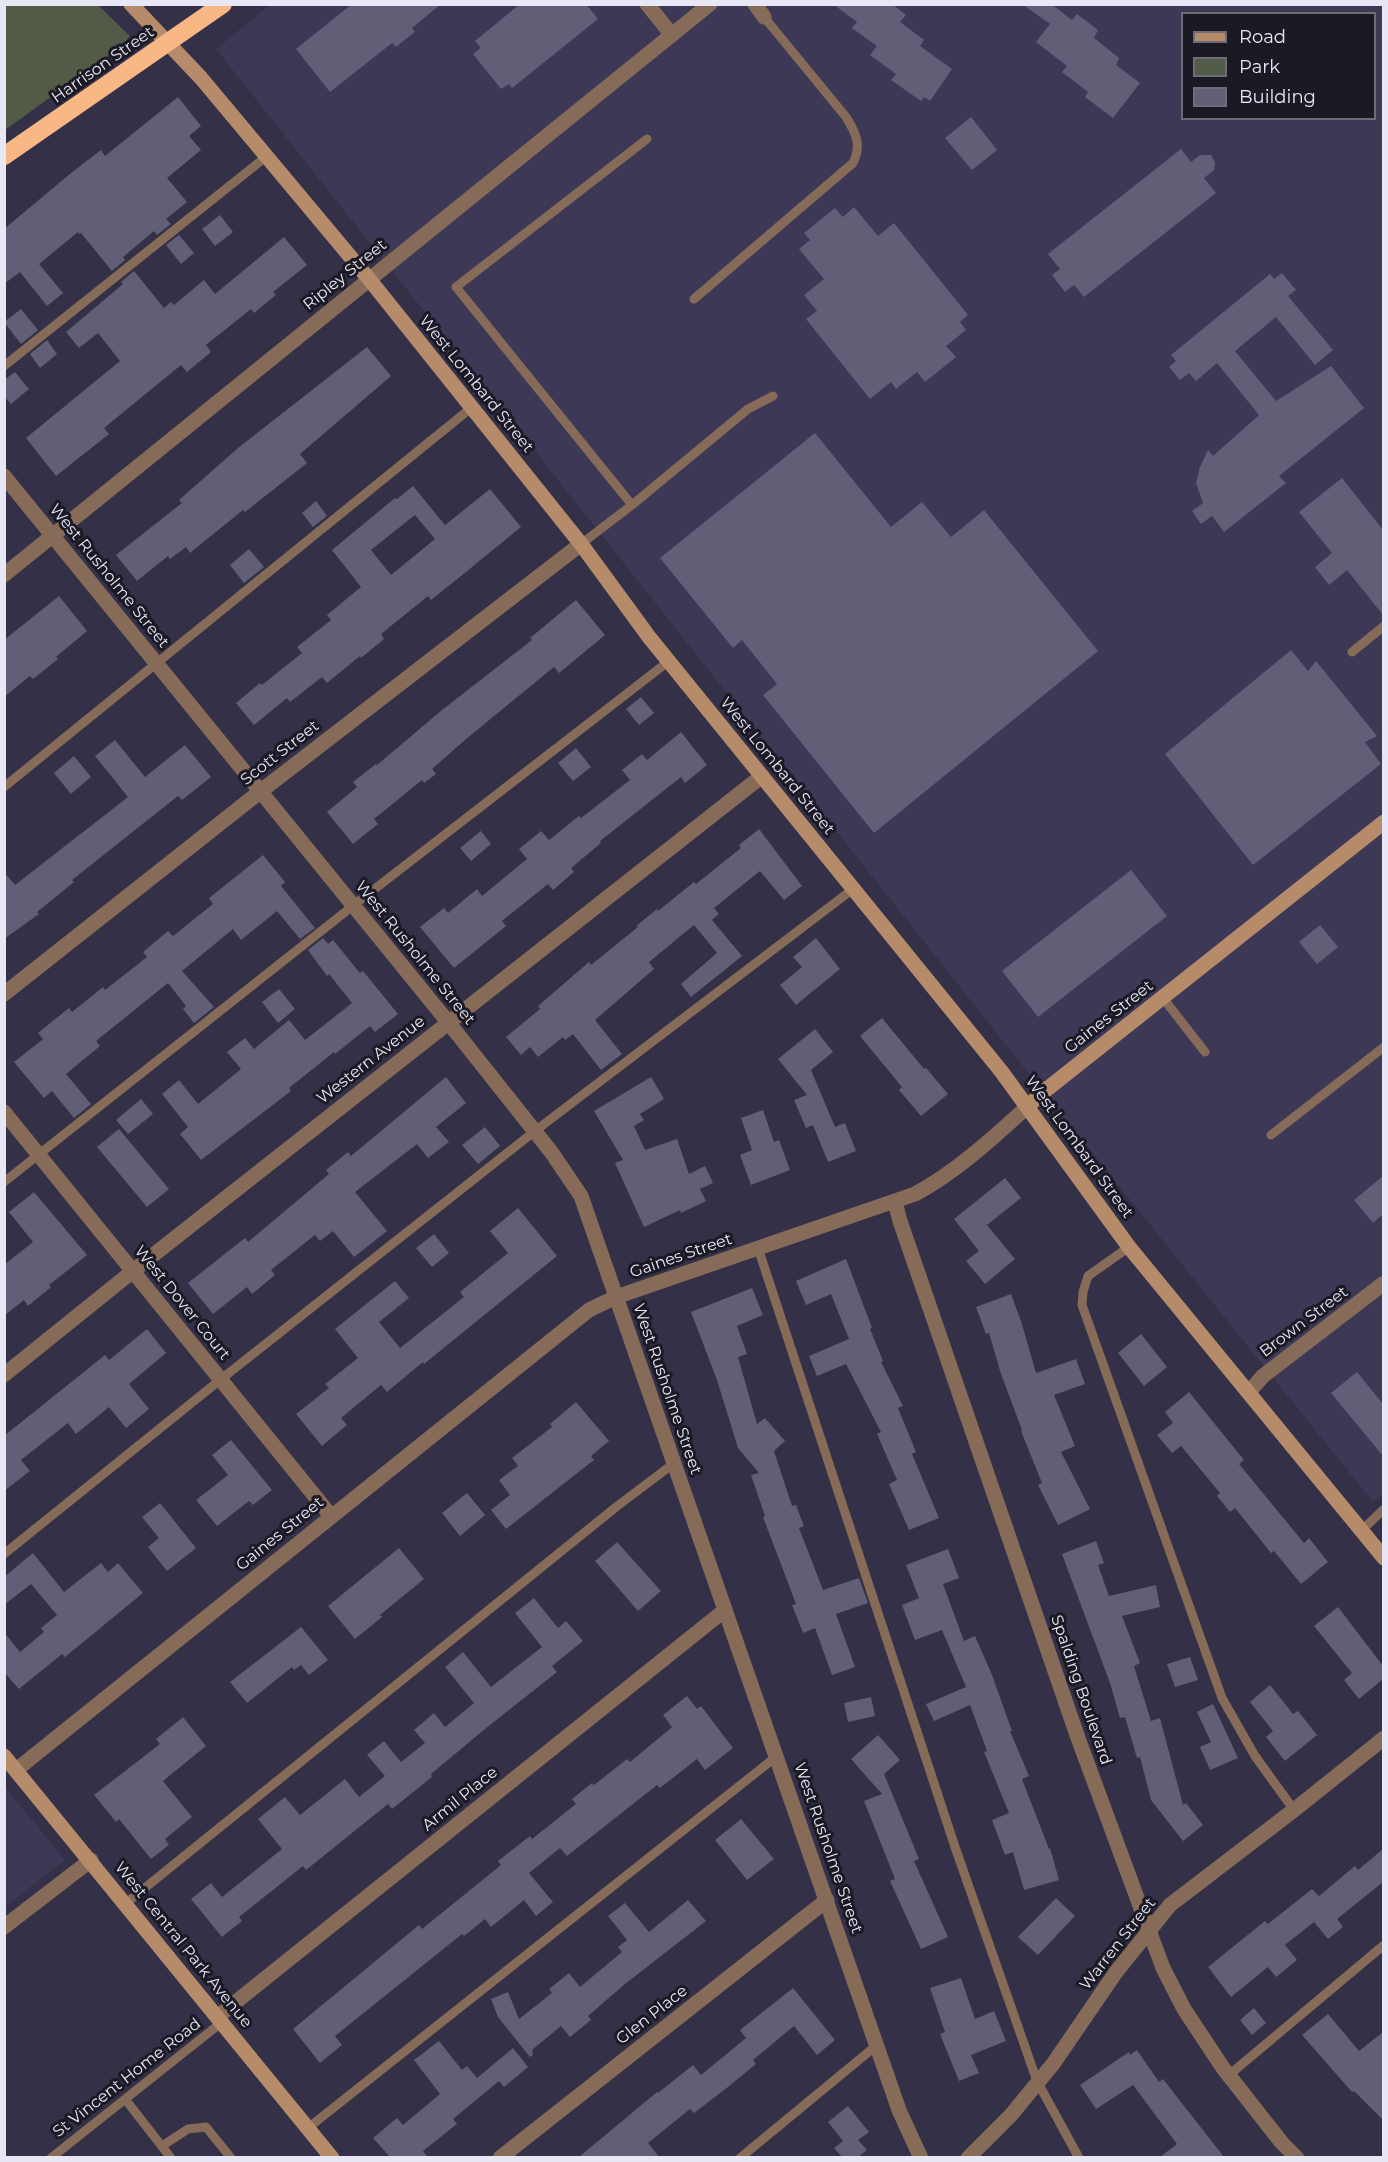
<!DOCTYPE html>
<html>
<head>
<meta charset="utf-8">
<style>
	body { margin:0 }
	#map { position:relative; width:1388px; height:2162px; overflow:hidden; background:#333047; font-family:Montserrat,sans-serif }
	canvas { display:block }
	.frame { position:absolute; inset:0; border:6px solid #e8e7f6; pointer-events:none }
	.legend { position:absolute; left:1181px; top:12px; width:195px; height:108px; box-sizing:border-box; background:#1b1a24; border:2px solid #6d6c78; margin:0; padding:8px 10px; list-style:none; font-size:18px; color:#e8e7f6 }
	.legend li { display:flex; align-items:center; gap:12px; height:30px }
	.legend b { width:30px; border:2px solid #6d6c78 }
</style>
</head>
<body>
<div id="map">
<canvas width="1388" height="2162"></canvas>
<div class="frame"></div>
<ul class="legend">
<li><b style="height:8px;background:#b58b6a"></b>Road</li>
<li><b style="height:16px;background:#515b48"></b>Park</li>
<li><b style="height:16px;background:#615e78"></b>Building</li>
</ul>
</div>
<script>
const c = document.querySelector('canvas').getContext('2d');
c.lineJoin = 'round';
function fillPath(path, color) { c.fillStyle = color; c.fill(path, 'evenodd'); }
function strokePath(path, color, width, dash) { c.strokeStyle = color; c.lineWidth = width; c.lineCap = dash ? 'butt' : 'round'; c.setLineDash(dash || []); c.stroke(path); }
function drawText(font, color, halo, rows, align = 'center') {
  c.font = font + ' Montserrat,sans-serif'; c.lineWidth = 6; c.setLineDash([]); c.textBaseline = 'middle'; c.strokeStyle = halo; c.fillStyle = color; for (const [text, x, y, turn = 0] of rows) {
    c.save(); c.translate(x, y); c.rotate((+turn || 0) * Math.PI / 180); c.textAlign = isNaN(turn) ? turn : align; if (halo) c.strokeText(text, 0, 0); c.fillText(text, 0, 0); c.restore();
  }
}
const built = new Path2D(`
	M271,4l1112,1v1489l-10,8 -344,-428 -813,-1025zM1182,14h192v104h-192z
	M5,1787l60,73 -60,47h-1z`);
const green = new Path2D(`
	M5,4l93,1 32,31 -7,9 -118,85z`);
const building = new Path2D(`
	M352,4h89l-29,24 3,4 -8,6 -11,9 -4,-4 -62,49 -34,-43z
	M520,4h66l12,15 -86,69 -3,-4 -8,5 -28,-35 8,-6 -6,-7z
	M833,4h59l14,11 -6,7 24,18 -4,6 32,23 -22,32 -6,-4 -3,4 -30,-21 5,-6 -26,-19 7,-9 -25,-18 5,-6z
	M1022,4h29l21,16 5,-6 21,16 -4,8 25,20 -3,7 24,18 -27,35 -28,-21 3,-5 -26,-20 5,-6 -31,-24 14,-18z
	M178,97l23,29 -12,10 12,14 -34,28 20,24 -21,17 5,5 -14,11 -3,-4 -31,26 2,3 -13,11 -31,-38 -2,1 -1,-2 -39,32 24,29 -16,13 -27,-34 -16,12v-55l67,-56 30,-23 4,6z
	M971,117l26,33 -25,20 -27,-32z
	M1181,149l10,13 9,-7h11l4,8 -1,7 -10,8 12,15 -132,104 -10,-12 -9,7 -13,-17 8,-6 -12,-15z
	M854,207l24,29 16,-13 74,92 -8,7 6,8 -20,16 10,11 -31,25 -8,-10 -21,17 -5,-7 -21,17 -64,-80 11,-8 -13,-16 20,-16 -25,-30 11,-9 -6,-7 31,-25 8,9z
	M220,215l13,17 -18,14 -13,-17z
	M179,235l15,18 -13,11 -15,-19z
	M284,237l23,28 -34,27 3,3 -22,18 -3,-4 -45,36 5,7 -24,20 -6,-7 -77,63 5,6 -53,42 -30,-38 94,-77 -22,-28 -19,15 -13,-16 57,-48 -2,-2 13,-11 30,37 7,-6 3,3 30,-25 11,14z
	M1282,273l14,17 -8,6 45,54 -18,15 -39,-48 -41,34 41,50 55,-35 33,42 -85,68 7,7 -62,49 -12,-16 -11,8 -9,-13 11,-8 -7,-20 4,-16 8,-17 5,6 46,-41 -42,-52 -21,18 -7,-8 -9,7 -11,-13 7,-6 -5,-6 99,-81 4,5z
	M21,309l17,21 -17,14 -17,-22z
	M47,340l10,14 -17,14 -10,-14z
	M367,347l24,29 -91,78 7,9 -62,49 -2,-2 -53,43 -4,-6 -16,12 -2,-3 -31,25 -21,-26 66,-52 -3,-3 59,-52z
	M15,372l14,17 -18,15 -7,-8v-16z
	M815,433l76,94 31,-25 29,35 33,-27 114,141 -224,182 -111,-138 14,-11 -35,-44 -9,8 -73,-90z
	M1342,478l41,52v85l-36,-45 -18,15 -14,-18 17,-14 -33,-41z
	M413,486l32,39 45,-36 31,38 -60,49 -30,24 -3,-4 -47,38 3,5 -23,19 -1,-2 -33,27 -5,-6 -32,25 -3,-4 -33,27 -18,-22 24,-20 2,2 40,-32 -5,-6 34,-27 -4,-5 34,-28 -29,-37 63,-52 2,1zM415,515l20,24 -44,36 -20,-25z
	M316,501l11,15 -14,11 -11,-14z
	M249,549l15,18 -20,16 -14,-18z
	M59,596l28,35 -31,26 2,2 -25,20 -3,-3 -26,21v-57z
	M576,600l29,35 -46,38 -5,-6 -88,72 -34,30 4,5 -12,9 -2,-3 -48,39 4,5 -25,20 -26,-32 30,-25 -4,-5 23,-18 1,1 65,-55 90,-70 -2,-2z
	M1291,650l17,21 8,-10 61,75 -12,6 16,22 -128,101 -88,-111z
	M641,697l13,16 -15,12 -13,-16z
	M681,732l26,33 -22,18 -4,-6 -81,64 1,2 -30,25 3,4 -21,18 -5,-6 -46,37 4,5 -52,42 -34,-41 24,-19 4,5 29,-24 5,7 45,-37 -8,-10 22,-18 8,9 30,-24 2,2 49,-38 -8,-10 20,-16 5,6z
	M115,740l30,37 40,-32 26,32 -29,23 -4,-4 -106,84 2,2 -37,30 2,2 -35,25v-67l11,13 113,-88 -33,-41z
	M576,748l15,19 -18,14 -15,-18z
	M74,756l17,21 -20,17 -17,-21z
	M759,829l43,57 -18,14 -24,-29 -46,37 5,6 -7,6 30,36 -51,41 -10,-13 36,-31 -23,-28 -45,37 5,7 -59,51 27,34 -21,16 -28,-36 -8,6 -2,-3 -25,20 -8,-10 -9,8 -15,-18 34,-28 -2,-3 51,-44 2,3 47,-38 -2,-1 21,-17 1,2 36,-29 2,2 45,-36 -2,-3z
	M481,831l10,13 -20,17 -11,-13z
	M263,855l22,27 -4,4 34,42 -15,11 -23,-28 -36,29 -8,-11 -51,42 32,36 -20,16 -11,-14 3,-3 -18,-23 -72,58 4,5 -34,28 25,30 -17,14 -22,-27 -8,7 -30,-36 29,-23 -5,-6 31,-25 3,4 31,-25 2,3 42,-33 -4,-5 25,-21 5,5 40,-32 -4,-6z
	M1131,870l36,46 -129,101 -36,-46z
	M1320,925l18,22 -21,17 -18,-22z
	M323,938l5,6 5,-4 27,33 3,-2 35,43 -23,18 -5,-6 -35,28 -1,-2 -45,36 2,3 -90,69 -21,-26 8,-7 -26,-33 17,-14 19,24 43,-35 -14,-17 18,-14 9,11 35,-29 16,20 47,-37 -23,-29 -2,2 -19,-26z
	M816,938l24,31 -44,36 -16,-20 22,-18 -9,-10z
	M279,989l16,20 -17,14 -16,-21z
	M882,1018l42,51 2,-1 22,26 -27,22 -22,-26 3,-3 -42,-51z
	M815,1029l18,23 -22,18 24,57 10,-4 11,28 -28,11 -15,-37 -7,3 -12,-28 13,-5 -29,-36z
	M446,1077l20,26 -30,24 13,15 -21,16 -11,-14 -62,48 32,39 -33,26 -21,-26 -13,10 -5,-6 -44,35 4,5 -23,19 -5,-7 -34,27 -25,-31 57,-45 3,4 81,-68 -3,-4 22,-18 3,4z
	M651,1077l13,22 -24,15 4,6 -10,6 11,24 32,-11 12,35 16,-8 8,17 -13,6 6,12 -25,12 -1,-3 -36,17 -29,-64 8,-3 -29,-49z
	M141,1099l12,15 -25,20 -12,-14z
	M763,1110l11,32 5,-2 11,30 -39,15 -11,-30 12,-5 -11,-32z
	M485,1127l15,19 -22,18 -16,-19z
	M119,1129l50,60 -22,18 -50,-60z
	M1383,1176v38l-10,9 -19,-23z
	M1005,1178l16,20 -34,27 28,34 -30,25 -19,-23 13,-10 -25,-32z
	M34,1192l53,63 -38,30 2,2 -23,19 -4,-6 -20,16v-51l29,-23 -24,-30z
	M518,1208l39,48 -133,108 -1,-2 -36,30 -6,-7 -40,33 6,7 -25,21 -26,-32 33,-26 -4,-4 33,-26 -23,-29 60,-48 14,17 -30,24 21,26 64,-51 -4,-5 48,-39 -18,-22z
	M434,1234l15,19 -17,14 -16,-19z
	M846,1259l26,69 -2,1 13,32 -2,1 22,44 -5,2 18,44 -4,2 27,64 -30,12 -20,-46 8,-4 -20,-46 4,-2 -35,-68 -29,12 -8,-20 40,-17 -18,-45 -25,11 -10,-24z
	M752,1288l11,27 -26,11 10,28 -9,3 19,67 8,-6 20,23 -11,10 18,55 4,-1 8,21 -5,2 24,62 36,-12 9,25 -32,11 19,53 -23,8 -17,-47 -12,5 -11,-28 4,-1 -33,-87 2,-1 -14,-41 8,-2 -21,-25 -21,-68 -26,-68z
	M1011,1294l10,27 15,52 40,-14 9,25 -31,11 21,51 -14,6 29,57 -32,16 -20,-40 4,-2 -21,-52 1,-1 -21,-56 -12,-41 -3,1 -10,-27z
	M147,1329l19,24 -37,31 20,25 -23,19 -17,-21 -33,27 -8,-11 -47,37 9,11 -26,20v-55l101,-81 4,5z
	M1141,1334l26,33 -23,19 -26,-33z
	M1357,1372l26,32v52l-52,-63z
	M1189,1392l55,68 -5,4 37,45 28,34 5,-5 19,24 -27,22 -27,-33 -3,2 -36,-45 -5,4 -13,-16 3,-3 -39,-47 -9,7 -15,-18 16,-12 -8,-11z
	M576,1402l33,39 -18,15 3,4 -88,69 -15,-19 19,-15 -11,-15 19,-14 -6,-8 40,-31 -2,-3z
	M231,1440l41,50 -19,15 -4,-4 -32,25 -21,-26 32,-25 -16,-20z
	M467,1493l18,22 -25,21 -18,-23z
	M160,1503l36,45 -29,23 -19,-24 11,-9 -17,-21z
	M1096,1541l8,22 -6,2 11,31 47,-11 4,22 -38,9 18,47 -6,3 17,55 9,-3 23,87 3,-2 17,22 -20,16 -32,-41 -11,-43 -3,1 -12,-41 -5,1 -10,-35 -48,-129z
	M617,1542l44,49 -23,20 -43,-50z
	M399,1548l25,31 -44,36 2,2 -27,22 -27,-33z
	M948,1549l11,29 -16,6 21,57 11,-5 17,39 20,56h-2l19,45 -7,3 27,70 1,-1 9,32 -35,10 -11,-38 -8,3 -13,-35 17,-7 -25,-61 3,-1 -17,-46 -36,16 -8,-17 40,-17 -24,-57 -27,10 -13,-35 17,-7 -13,-33z
	M33,1553l31,39 37,-29 7,9 10,-9 25,30 -78,64 -3,-3 -43,35 -15,-17v-40l16,20 24,-20 -3,-4 16,-13 -26,-31 -27,21v-28z
	M534,1598l24,30 8,-7 17,20 -31,25 5,6 -72,57 -54,45 1,3 -40,32 -4,-5 -82,66 -3,-4 -64,51 3,4 -20,16 -31,-38 20,-16 11,14 60,-48 -24,-30 27,-22 15,18 45,-36 14,18 26,-21 -18,-21 17,-14 17,21 24,-19 -11,-13 20,-17 11,14 29,-24 -29,-36 18,-15 28,35 51,-40 -27,-34z
	M1338,1607l45,59v13l-24,20 -15,-19 8,-7 -38,-47z
	M301,1627l27,33 -19,15 -8,-10 -7,5 -2,-3 -45,36 -17,-21z
	M1190,1657l8,23 -23,7 -8,-23z
	M1270,1685l23,29 5,-3 19,24 -32,26 -19,-24 7,-6 -23,-29z
	M687,1696l10,13 4,-3 32,42 -28,22 -8,-11 -37,29 -3,-3 -90,71 -7,-8 -31,25 24,29 -17,14 -12,-16 -33,27 -6,-8 -21,17 -2,-2 -127,102 7,9 -22,18 -27,-34 126,-104 3,4 79,-64 -3,-4 32,-25 2,3 44,-35 -4,-5 20,-16 2,2 33,-26 3,3 42,-35 -9,-12z
	M871,1697l4,19 -27,6 -4,-19z
	M1213,1704l25,54 -28,12 -10,-23 11,-5 -14,-30z
	M183,1717l23,29 -43,35 29,36 -27,22 4,6 -18,14 -32,-40 -3,3 -22,-27 66,-51 -4,-5z
	M878,1735l22,25 -16,14 35,85 -5,2 34,76 -27,12 -31,-68 5,-2 -31,-78 18,-7 -31,-35z
	M741,1819l33,40 -27,21 -32,-40z
	M1383,1849v33l-46,37 6,8 -15,12 -14,-17 -29,23 12,15 -21,17 -8,-10 -37,30 -23,-30 57,-46 3,3 44,-35 7,7 36,-30 3,4z
	M1056,1898l19,18 -37,39 -20,-18z
	M688,1900l18,21 -81,63 -37,32 3,4 -21,17 -9,-11 -29,24 1,5 -3,2 -32,-40 -7,-18 17,-7 11,27 33,-26 -3,-4 20,-16 11,14 42,-35 -4,-5 9,-7 -19,-24 17,-13 24,29z
	M961,1978l14,41 19,-8 12,30 -35,14 8,18 -20,8 -19,-47 5,-2 -15,-44z
	M793,1988l42,52 -18,15 -23,-29 -41,34 3,4 -28,23 -34,26 -4,-4 -42,34 11,14h-80l78,-65 1,1 35,-28 8,10 45,-37 -6,-8z
	M1254,2008l12,15 -14,12 -12,-15z
	M1328,2014l31,37 24,-19v88l-29,-29 -2,1 -50,-57z
	M439,2041l23,29 5,-4 10,12 36,-30 15,19 -24,20 -5,-6 -46,38 4,5 -34,27 5,6h-38l-17,-19 24,-20 6,7 37,-31 -26,-34z
	M1137,2050l22,32 4,-3 61,78h-64l17,-13 -44,-59 -37,24 -16,-24 49,-33 1,3z
	M848,2106l21,26 -11,8 9,10 -9,7h-16l-8,-9 9,-7 -15,-19z`);
const lane = new Path2D(`
	M694,299l159,-136c9,-18 3,-30 -7,-46l-82,-100
	M4,366l263,-210
	M632,505l-176,-218 191,-148
	M581,544l51,-39 116,-96 25,-13
	M1352,652l32,-26
	M4,787l467,-379
	M1163,998l42,54
	M1271,1135l113,-88
	M4,1182l350,-277 315,-244
	M1129,1247l-41,29 -5,16 -1,13 140,393 33,58 39,54
	M758,1248l197,599 82,234 42,77
	M1361,1531l23,-22
	M4,1554l216,-174 315,-249 318,-242
	M125,1904l491,-397 57,-43
	M1229,2075l155,-130
	M125,2099l46,59
	M308,2128l469,-372
	M162,2146l26,-17 18,-2 25,31
	M51,2158l171,-136
	M740,2158l137,-113`);
const street = new Path2D(`
	M647,4l25,31
	M755,4l9,13
	M4,476l444,546 104,131 29,43 318,914 22,48
	M4,575l706,-571
	M4,994l257,-203 320,-247
	M4,1112l327,404
	M895,1202l5,19 178,517 85,230 21,41 39,59 59,75 15,15
	M4,1375l129,-104 629,-495
	M1249,1392l14,-16 121,-93
	M16,1770l573,-460 27,-13 299,-103c40,-21 79,-57 112,-87
	M4,1927l87,-67
	M217,2017l508,-407
	M500,2158l327,-258
	M968,2158l43,-43 42,-51 63,-92 54,-67 124,-95 90,-72`);
const secondary = new Path2D(`
	M131,4l70,74 168,201 212,265 68,93 352,434 128,176 255,311
	M1027,1107l15,-14 342,-271
	M4,1756l328,402`);
const highway = new Path2D(`
	M4,156l219,-152`);
const streetNames = [
	["Harrison Street",103,65,-35],
	["Ripley Street",345,275,-39],
	["West Lombard Street",476,384,51],
	["West Rusholme Street",109,576,51],
	["Scott Street",280,753,-38],
	["West Lombard Street",777,766,51],
	["West Rusholme Street",415,953,51],
	["Gaines Street",1109,1017,-38],
	["Western Avenue",371,1060,-38],
	["West Lombard Street",1079,1147,54],
	["Gaines Street",681,1256,-19],
	["West Dover Court",182,1303,51],
	["Brown Street",1304,1322,-37],
	["West Rusholme Street",667,1389,71],
	["Gaines Street",280,1534,-39],
	["Spalding Boulevard",1081,1690,71],
	["Armil Place",460,1799,-39],
	["West Rusholme Street",828,1848,71],
	["Warren Street",1118,1944,-52],
	["West Central Park Avenue",183,1945,51],
	["Glen Place",652,2015,-38],
	["St Vincent Home Road",127,2078,-38]
];
fillPath(built, '#3c3855');
fillPath(green, '#515b48');
fillPath(building, '#615e78');
strokePath(lane, '#866c58', 9);
strokePath(street, '#866c58', 15);
strokePath(secondary, '#b58b6a', 15);
strokePath(highway, '#f8b784', 18);
drawText('16px', '#e8e7f6', '#1b1a24', streetNames);
</script>
</body>
</html>
